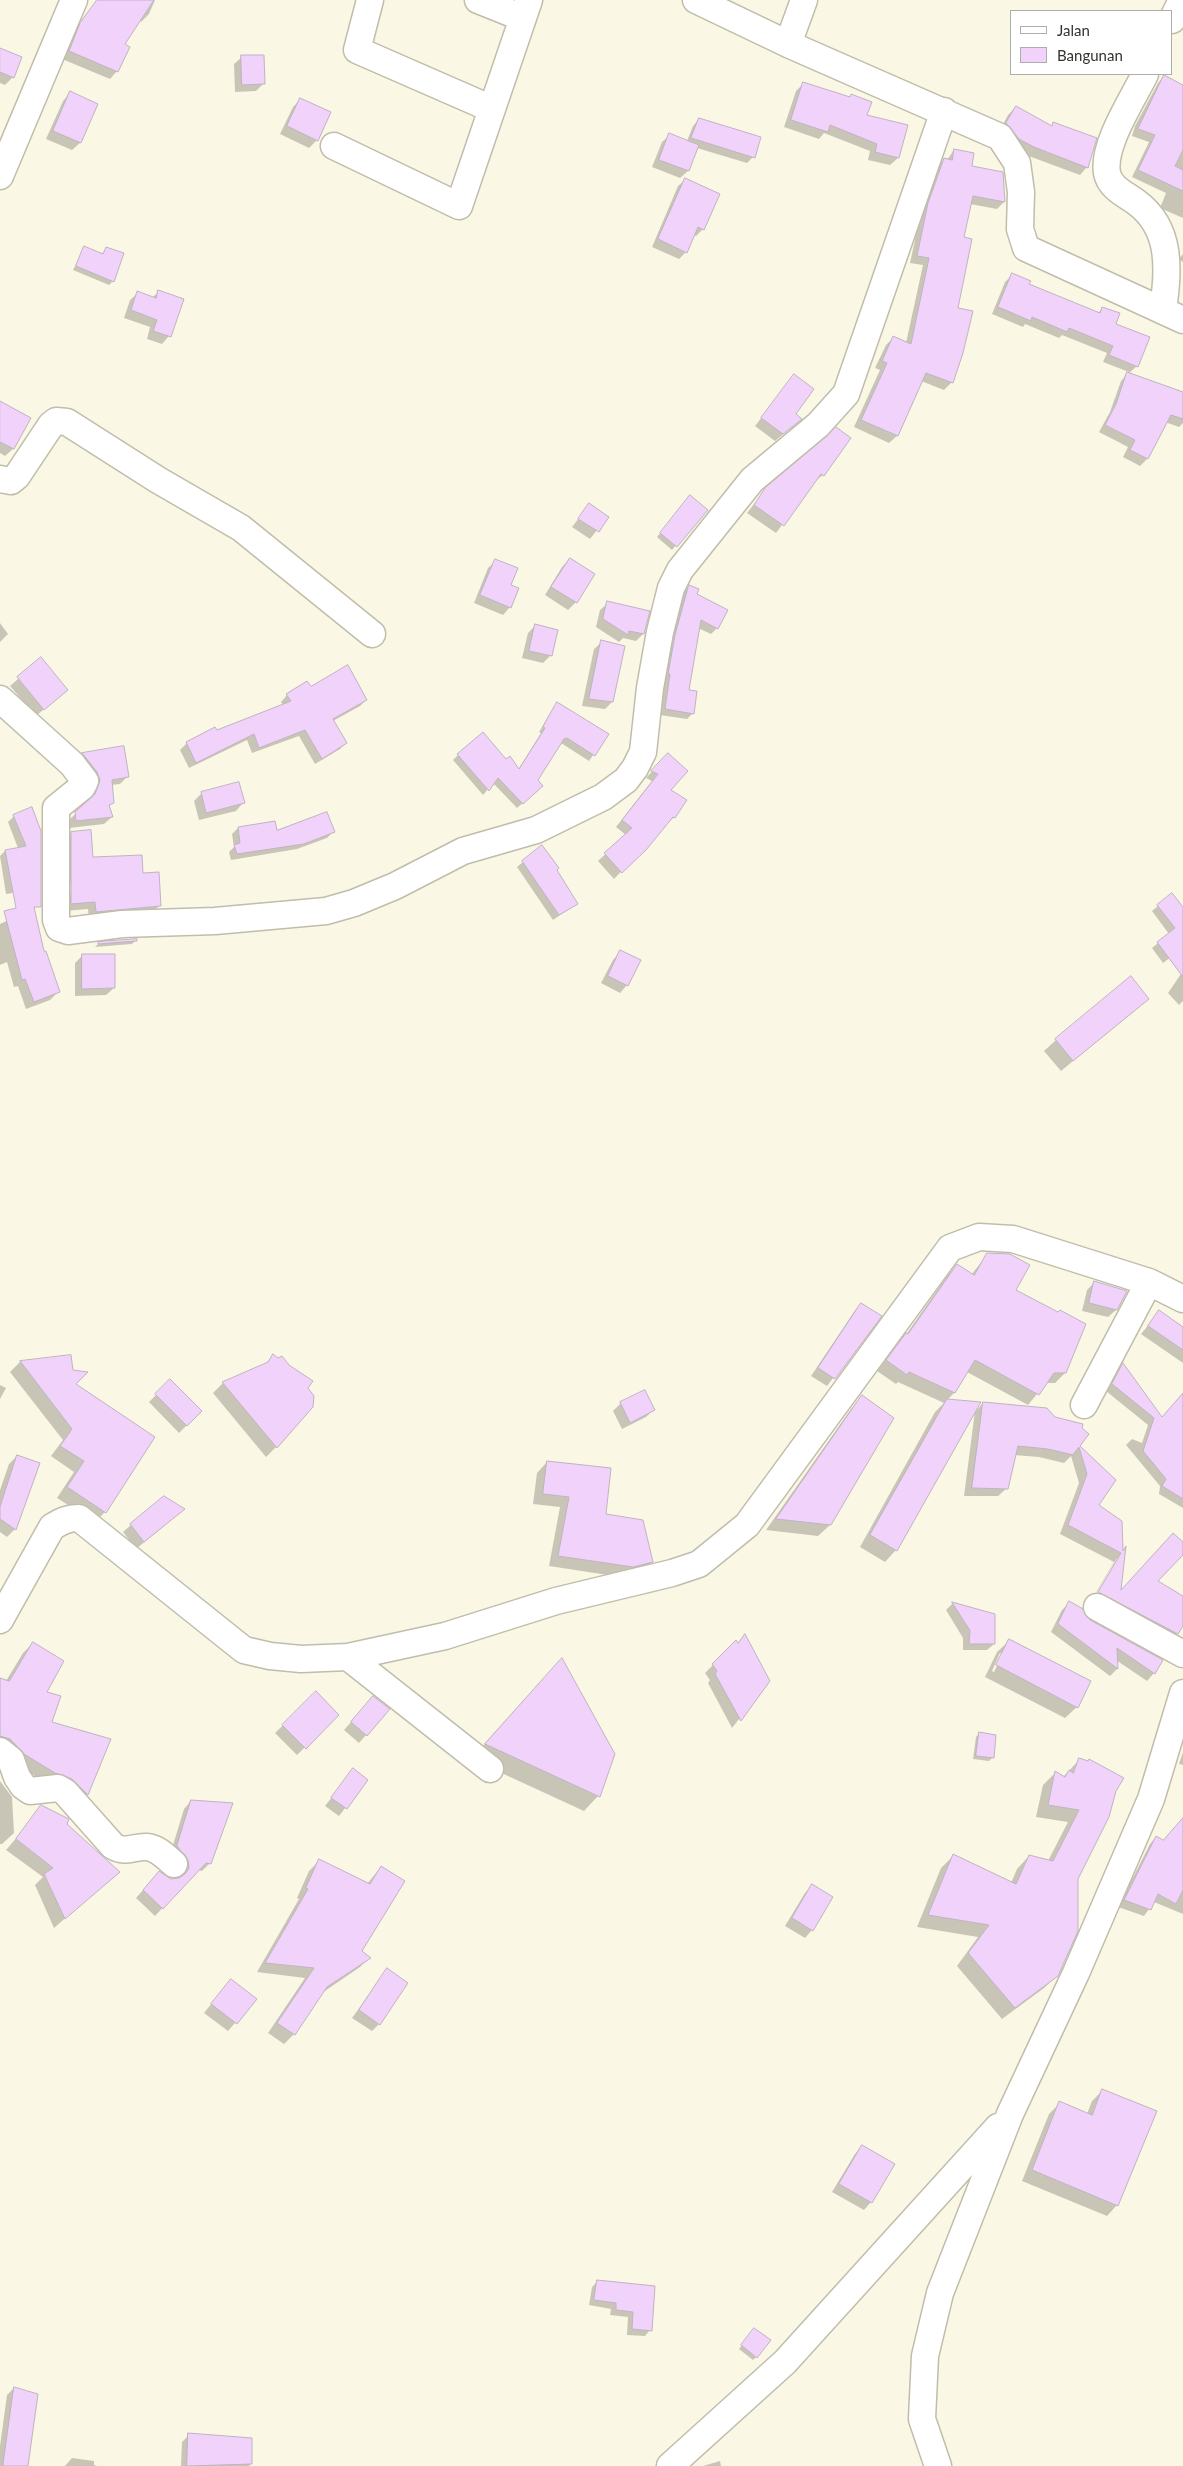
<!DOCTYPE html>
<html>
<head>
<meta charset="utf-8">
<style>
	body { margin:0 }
	#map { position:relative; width:1183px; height:2466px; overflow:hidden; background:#faf7e4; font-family:Lato,sans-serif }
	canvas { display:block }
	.legend { position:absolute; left:1010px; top:10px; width:162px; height:65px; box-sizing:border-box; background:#fff; border:1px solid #adadaa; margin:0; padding:6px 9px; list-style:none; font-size:15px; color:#33322b }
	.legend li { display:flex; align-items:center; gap:10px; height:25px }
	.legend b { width:25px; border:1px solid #adadaa }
</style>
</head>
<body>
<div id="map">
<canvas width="1183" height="2466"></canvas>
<ul class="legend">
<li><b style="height:6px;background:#fff"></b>Jalan</li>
<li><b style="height:14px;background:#f1d2fa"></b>Bangunan</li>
</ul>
</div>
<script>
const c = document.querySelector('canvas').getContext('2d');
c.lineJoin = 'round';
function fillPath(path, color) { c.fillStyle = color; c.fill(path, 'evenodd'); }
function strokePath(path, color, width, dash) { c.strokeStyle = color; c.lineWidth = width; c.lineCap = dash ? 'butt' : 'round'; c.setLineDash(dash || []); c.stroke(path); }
const shadow = new Path2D(`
	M98,0h57l-6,14 -8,8 -2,-2 -16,25 -6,26 -7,8 -48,-20 11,-27z
	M0,50l13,27 -8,8 -5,-2z
	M242,57l21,27 -7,7 -21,1 -1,-28z
	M1164,76l19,10v132l-23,-10 6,-15 -34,-16 17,-35 -17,-6 3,-10 23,-43z
	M804,83l45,15 2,-2 47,62 -8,7 -22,-5 2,-9 -46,-18 -5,6 -35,-12 12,-36z
	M70,93l26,11 -16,39 -8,7 -26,-11 17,-38z
	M301,99l28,14 -12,27 -8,8 -29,-14 13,-27z
	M1016,107l35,20 3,-4 33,44 -7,8 -54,-20 -27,-23 9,-17z
	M699,119l54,38 -6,6 -50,-15 -9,23 -8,7 -28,-11 10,-25 8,-7 17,6 6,-15z
	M954,150l16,17 32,6 2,29 -7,7 -27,-5 -7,34 -11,144 -8,8 -23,-9 -24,55 -8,7 -35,-16 26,-57 -5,-2 11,-23 7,-7 13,5 17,-78 -13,-2 11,-51 16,-45 7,-8 3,1z
	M686,179l17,50 -7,7 -3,-1 -7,17 -7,7 -27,-12 26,-61z
	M85,247l17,7 4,-6 7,33 -4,4 -36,-15z
	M1183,254v8l-4,-3z
	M1012,275l16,9 70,29 5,-5 34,58 -9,8 55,20v29l-4,4 -14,-5 -18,37 -7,7 -17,-9 5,-10 -29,-15 11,-20 11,-31 8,-9 -26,-10 4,-9 -45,-18 -3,3 -34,-14 -2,3 -31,-13 13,-32z
	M159,291l24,8 -14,37 -7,8 -15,-5 3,-12 -26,-9 6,-18 8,-7 14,5z
	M794,376l-1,50 -18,15 -20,-15z
	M0,402l29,16 -16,31 -8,7 -5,-3z
	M836,429l-13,46 -9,7 -38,51 -29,-20 19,-24z
	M687,500l19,10 -34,40 -15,-13z
	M589,505l18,12 -17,22 -18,-12z
	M570,559l6,43 -8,8 -23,-15 17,-28z
	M496,561l13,25 1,21 -7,8 -29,-12 14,-35z
	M690,586l27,42 -6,6 -13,-6 -10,63 5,22 -6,6 -27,-4 9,-73 14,-49z
	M608,603l35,31 -7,7 -13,-3 -4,4 -23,-15 4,-17z
	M0,623l8,11 -8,8z
	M535,626l16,29 -8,8 -21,-5 6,-25z
	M602,642l10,60 -7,7 -23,-3 12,-57z
	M41,659l17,38 -22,19 -26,-30z
	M307,682l3,5 56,13 -6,6 -27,15 13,22 -6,6 -25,15 -16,-28 -47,17 -5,-13 -58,28 -9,-18 7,-7 28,-14 1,2 67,-26 -2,-3 6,-7z
	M557,703l50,32 -18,26 -28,-18 -25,37 1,11 -20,17 -24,-25 -10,12 -30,-35 5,-5 48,6 12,9 23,-37 -2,-1z
	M123,747l5,29 -8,8 -9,1 2,17 -5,5 4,10 -8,7 -35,4 -1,-7 20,-19 5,-14 -18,-27 8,-7z
	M668,754l1,36 5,27 -60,62 -16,-18 28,-26 -10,-8 36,-46 -6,-3z
	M202,793l41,10 -7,8 -37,9 -5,-19z
	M31,809l2,81 -27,4 -6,-38 5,-5 13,-3 -10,-26 6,-6z
	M274,823l2,9h57l-6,6 -30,11 -66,11 -2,-8 5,-5 -2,-13 6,-6z
	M72,833l20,26 50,15 18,31 -7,7 -64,7 -1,-10 -23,2v-13l7,-7 22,-11 -29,5v-45z
	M523,862l33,8 20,34 -23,16 -36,-53z
	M1158,906l25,3v39l-20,15 -11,-15 17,-14 -17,-23z
	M33,909l10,44 15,39 -8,8 -24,9 -8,-23 -4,1 -7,-25 -7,3v-41z
	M136,940l-4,4 -37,3 4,-4z
	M620,952l7,33 -7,8 -19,-10 12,-23z
	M82,956l32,32 -8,7 -31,1v-33z
	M1183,971v30l-4,4 -11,-12z
	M1135,1010l-74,61 -17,-20 12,-11z
	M988,1254l22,1 19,11 -15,24 44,24 2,-3 25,13 -20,49 -10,10h-9l-18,22 -61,-33 -13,21 -7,7 32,3 -3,8 7,-8 63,6 9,9 26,7 -1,4 7,5 -9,12 36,34 -17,25 24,17 1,30 2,-3 -4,44 53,-58 10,9v9l-27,29 27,16v26l-14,18 -78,-41 23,-39 -54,-28 19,-51 -8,-27 -7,7 -25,-6 -25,-2 -7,33 -9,8h-34l11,-85 -79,139 -11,12 -25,-15 75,-135 9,-9 -46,-21 -2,2 -19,-13 28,-35 42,-60 10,-11 14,10zM1117,1558v5l-21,35 -2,-1z
	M1095,1282l21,28 -8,7 -26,-6 5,-21z
	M862,1304l18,12 -53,70 -16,-10 43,-64z
	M1159,1312l24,17v34l-42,-29z
	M273,1356l3,91 -10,10 -53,-64 10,-10 41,-18z
	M70,1357l4,28 80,52 -49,75 -10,10 -38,-24 17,-26 -23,-16 12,-16 -53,-68 10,-10z
	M1123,1365l39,53 21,-15v105l-24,-14 1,-8 -34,-41 6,-6 10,4 6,-18 -42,-34 11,-20z
	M170,1381l31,30 -22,22 -30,-31z
	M0,1385l6,3 -6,11z
	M862,1397l-32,128 -12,11 -52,-6 85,-121z
	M621,1403l33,6 -8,8 -24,12 -9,-18z
	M17,1456l-2,73 -8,8 -7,-5v-42l9,-26z
	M547,1462l105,100 -11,10 -20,5 -72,-11 11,-59 -27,-3 4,-31z
	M183,1510l-47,39 -13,-17 8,-7z
	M1069,1603l20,18 65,52 -7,8 -31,-21 1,9 -7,7 -59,-44 11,-22z
	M952,1604l42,11v29l-7,6h-24v-12l-17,-28z
	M745,1636l24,45 -37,47 -24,-45 2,-3 -5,-7 31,-31 1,2z
	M1009,1641l68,66 -12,11 -80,-41 12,-25zM1000,1653h3l-9,19 -2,-1z
	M33,1643l17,80 60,17 -23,54 -9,10 -63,-41 -15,-14v-69l6,1 17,-28z
	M548,1674l66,80 -16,42 -14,15 -113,-52z
	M316,1693l21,22 -40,40 -22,-22z
	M373,1697l-7,38 -7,8 -15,-13z
	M979,1734l13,24 -3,3 -16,-2 3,-22z
	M1183,1752v13l-4,-1z
	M1080,1759l35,32 -38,87 -20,97 -13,13 -42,31 -45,-53 21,-29 -61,-10 24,-59 12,-12 58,27 6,-14 12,-13 19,5 20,-39 -32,-5 7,-32 12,-12 8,4z
	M353,1770l14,10 -28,36 -14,-10z
	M0,1781l12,16 2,36 -12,11h-2z
	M191,1801l19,62 -8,8 -4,-1 -43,46 -19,-18 23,-26 12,8 9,-1 1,-11 -11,-13 14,-46z
	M44,1806l24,14 -3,4 53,48 -64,56 -19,-43 8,-8 -37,-27z
	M1183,1819v95l-29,-12 -10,14 -26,-9 32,-63 6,-7 7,4z
	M319,1861l48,23 14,-17 -21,84 9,7 -9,9 -38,26 -28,41 -10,10 -16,-11 37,-55 -48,-6 42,-73 -2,-1 12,-27z
	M812,1886v44l-7,8 -20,-12 20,-33z
	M387,1970l-8,54 -7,7 -20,-13z
	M224,1988l31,12 -27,31 -24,-18z
	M1103,2090l14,115 -10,11 -85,-35 27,-67 11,-11 27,11 5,-13z
	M862,2146l9,56 -7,8 -32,-18 23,-38z
	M598,2281l56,6 -4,43 -5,6 -18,-1 1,-18 -18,-2 1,-6 -22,-4 3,-18z
	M751,2333l5,24 -3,3 -14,-11z
	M14,2388l12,78h-26v-20l7,-51z
	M189,2435l62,28 -2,3h-68l1,-24z
	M72,2458l22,3v4l3,1h-32z
	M720,2461l1,5h-18z`);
const building = new Path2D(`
	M97,0h57l-29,44 5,3 -12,25 -49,-21 11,-28z
	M0,48l22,9 -8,21 -14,-6z
	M241,55h23l1,29 -23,1z
	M1164,75l19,10v65l-8,16 8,4v21l-45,-21 17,-35 -17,-6z
	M803,82l47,15 1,-3 21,8 -5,13 41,10 -9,33 -24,-6 2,-8 -47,-19 -2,7 -37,-12z
	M70,91l28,13 -17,39 -28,-12z
	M300,98l31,14 -13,29 -31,-15z
	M1016,106l36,20 1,-4 44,16 -9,30 -54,-21 -15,-8 -13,-16z
	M699,118l62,19 -6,21 -64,-20z
	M669,133l30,12 -10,26 -30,-11z
	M954,149l20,4 -2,13 31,6 2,30 -32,-6 -9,41 8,2 -14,69 15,3 -10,42 -10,30 -27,-10 -28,63 -37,-16 26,-57 -5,-2 11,-25 18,8 18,-86 -12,-2 11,-53 16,-45 8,2z
	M685,178l35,16 -16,36 -6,-3 -11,26 -29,-14z
	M84,246l19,8 3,-7 18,6 -10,29 -38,-16z
	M1012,273l19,8 -2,3 71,29 2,-6 18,6 -4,11 34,13 -12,30 -29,-12 4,-9 -44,-18 -2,4 -35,-15 -1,4 -33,-14z
	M158,290l26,9 -13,38 -18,-6 4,-11 -26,-10 6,-19 19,7z
	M1127,372l56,20v27l-12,-4 -23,44 -18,-9 5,-10 -30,-15 11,-21z
	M794,374l20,15 -18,25 6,5 -19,15 -22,-16z
	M0,401l31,17 -17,31 -14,-7z
	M836,427l15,11 -27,38 -3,-2 -37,52 -30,-21 11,-17z
	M690,495l18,15 -31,37 -17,-14z
	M589,503l20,14 -10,15 -21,-13z
	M570,558l25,16 -18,29 -26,-16z
	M495,559l23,9 -7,17 8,3 -8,20 -31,-13z
	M689,585l10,4 -2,5 31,16 -10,19 -17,-9 -12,70 8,1 -3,23 -29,-5 5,-35h-2l7,-39z
	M607,601l43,10 -6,23 -15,-3 -1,4 -25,-16z
	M535,624l23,6 -6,26 -23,-5z
	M601,640l24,6 -12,56 -24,-3z
	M41,657l27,33 -24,20 -27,-33z
	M348,665l19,35 -34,19 14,24 -25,16 -17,-29 -46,18 -5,-14 -58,29 -10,-21 29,-15 2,3 74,-29 -5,-7 21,-13 4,5z
	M557,702l52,32 -14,22 -28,-18 -3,1 -26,41 5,6 -20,18 -25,-26 -9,13 -32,-37 26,-22 23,27 4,-3 9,13 26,-41 -2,-1z
	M124,746l5,31 -17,3 2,23 -5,2 4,12 -37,4 -1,-9 20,-18 5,-14 -3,-8 -15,-19z
	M668,753l20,18 -17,19 16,10 -12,18 -2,-1 -27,33 -24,23 -18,-20 28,-25 -10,-8 36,-46 -7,-3z
	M239,782l6,21 -39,10 -5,-21z
	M32,807l9,24v76h-7l10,44h2l14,41 -26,10 -9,-23 -3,1 -18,-69 12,-3 -11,-58 21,-4 -13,-31z
	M327,812l8,20 -31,12 -67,10 -3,-9 6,-2 -2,-16 37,-6 2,9z
	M91,830l2,27 49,-2 1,18 16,-1 2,34 -65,6 -1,-10 -24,2v-72z
	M542,845l17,23 -2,2 21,34 -19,11 -37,-54z
	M1172,893l11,14v70l-26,-35 18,-14 -18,-23z
	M137,939v2l-39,3v-2z
	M620,950l21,10 -13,26 -20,-10z
	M82,954h33v34l-33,1z
	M1131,976l18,23 -76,62 -18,-22z
	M987,1253l23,1 20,11 -14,25 42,22 2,-2 26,14 -20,49h-12l-15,22 -64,-35 -20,33 -46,-21 -2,3 -21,-15 20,-27 2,1 49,-70 17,11z
	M1094,1281l33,10 -10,19 -28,-7z
	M861,1303l21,13 -47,63 -17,-11z
	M1159,1310l24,17v23l-35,-24z
	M273,1354l5,4 4,-2 7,9 24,16 -5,7 6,8 -1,11 -36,41 -55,-66 46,-20z
	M71,1355l2,15 15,2 -12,12 79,53 -49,76 -39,-26 17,-26 -24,-15 12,-17 -52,-68z
	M1123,1363l39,54 21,-24v106l-21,-13 4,-7 -23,-28 11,-33 -42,-34z
	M170,1379l32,32 -15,15 -32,-32z
	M645,1390l10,20 -25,13 -10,-21z
	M862,1395l32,23 -63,107 -55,-6z
	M947,1399l34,3 -84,149 -27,-16z
	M983,1402l64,6 8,9 28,7 -1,4 7,6 -9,12 36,34 -17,25 23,16 1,30 3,-5 -5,44 52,-57 10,9v13l-25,26 25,15v30l-5,8 -80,-42 23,-39 -53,-28 19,-51 -8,-27 -6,8 -25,-6 -30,-3 -10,43 -36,-1z
	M17,1455l23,8 -24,67 -16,-11v-12z
	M547,1461l64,7 -5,46 37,6 10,42 -20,5 -75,-11 11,-59 -26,-3z
	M164,1496l21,13 -41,33 -14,-18z
	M1069,1601l14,8 7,11 73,40 -8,14 -38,-26 1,21 -60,-45z
	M952,1602l43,12v30h-26l1,-13z
	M745,1634l25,47 -29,40 -26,-47 2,-3 -5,-7 24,-24 2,3z
	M1009,1639l82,42 -13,27 -82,-43z
	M33,1642l31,19 -17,31 14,4 -9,26 59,17 -23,56 -16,-16 -17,-6 -31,-19 -14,-15 -10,-3v-58l9,3z
	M562,1658l53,96 -15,43 -115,-53z
	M316,1691l23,24 -33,34 -24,-24z
	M373,1696l17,13 -23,27 -16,-14z
	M979,1732l17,3 -2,23 -18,-2z
	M1079,1758l9,3 1,-2 35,19 -8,13 -7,26 -31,62v52l-20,45 -43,32 -47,-55 21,-28 -61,-10 25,-61 63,30 13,-29 24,6 26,-51 -31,-5 7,-34 10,6 4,-7 4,3z
	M353,1768l15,12 -21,29 -16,-11z
	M191,1800l42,3 -22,61 -5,-1 -43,46 -20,-19 16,-19 12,8 8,-1 6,-4 4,-6 -1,-8 -11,-14z
	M41,1805l28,14 -2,5 53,48 -55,47 -21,-45 9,-6 -37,-29z
	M1183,1818v72l-7,14 -18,-10 -7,16 -27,-10 32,-64 7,4z
	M319,1859l51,25 11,-18 24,15 -43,70 9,7 -44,29 -32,48 -18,-12 37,-55 -49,-5 43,-74 -2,-1z
	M812,1884l21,13 -20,34 -21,-13z
	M387,1968l21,15 -28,42 -21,-15z
	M231,1979l26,20 -20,25 -26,-20z
	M1102,2089l55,22 -39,95 -86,-36 27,-69 33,14z
	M862,2145l33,19 -23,39 -33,-19z
	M597,2280l58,6 -3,45 -20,-2 1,-17 -17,-2v-7l-22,-3z
	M754,2328l17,12 -14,18 -16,-13z
	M14,2387l24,7 -10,72h-25z
	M188,2433l64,5v26l-65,2z`);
const minor = new Path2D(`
	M370,0l-13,50 135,59
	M478,0l45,18
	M696,0l92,44 212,93 17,26 4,29 -1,37 6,19 157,72
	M1172,20l10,-20
	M788,44l16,-44
	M1145,74c-12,25 -43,71 -38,99 3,15 18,21 29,29 37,27 32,69 27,109
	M334,146l125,60 70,-206
	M0,176l74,-176
	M0,479l11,2 6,-5 34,-51 5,-4 11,1 91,58 83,48 131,106
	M0,699l72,65 13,17 -3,6 -26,21v112l3,8 9,3 54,-7 93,-3 111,-10 28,-8 41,-17 68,-35 73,-21 67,-33 23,-17 9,-12 8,-16 7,-64 10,-56 11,-44 9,-18 72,-90 66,-55 28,-31 98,-283
	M1084,1405l65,-123 34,17
	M1097,1607l86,47
	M0,1620l52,-93c10,-6 16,-9 27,-9l165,132 26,6 31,3 47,-2 97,-21 111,-35 116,-28 27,-9 48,-39 203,-277 29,-11 34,2 136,43
	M348,1657l142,112
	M0,1751l11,9 6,17 6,9 7,5 28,-3 7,4 48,54c13,8 21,0 34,1 11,1 19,10 27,17
	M670,2466l115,-104 213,-235
	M938,2466l-16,-47 3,-63 15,-63 70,-179 66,-141 75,-174 32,-106`);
fillPath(shadow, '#0003');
fillPath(building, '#f1d2fa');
strokePath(building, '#beb3c2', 1);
strokePath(minor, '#c0bdab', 29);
strokePath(minor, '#fff', 26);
</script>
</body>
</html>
